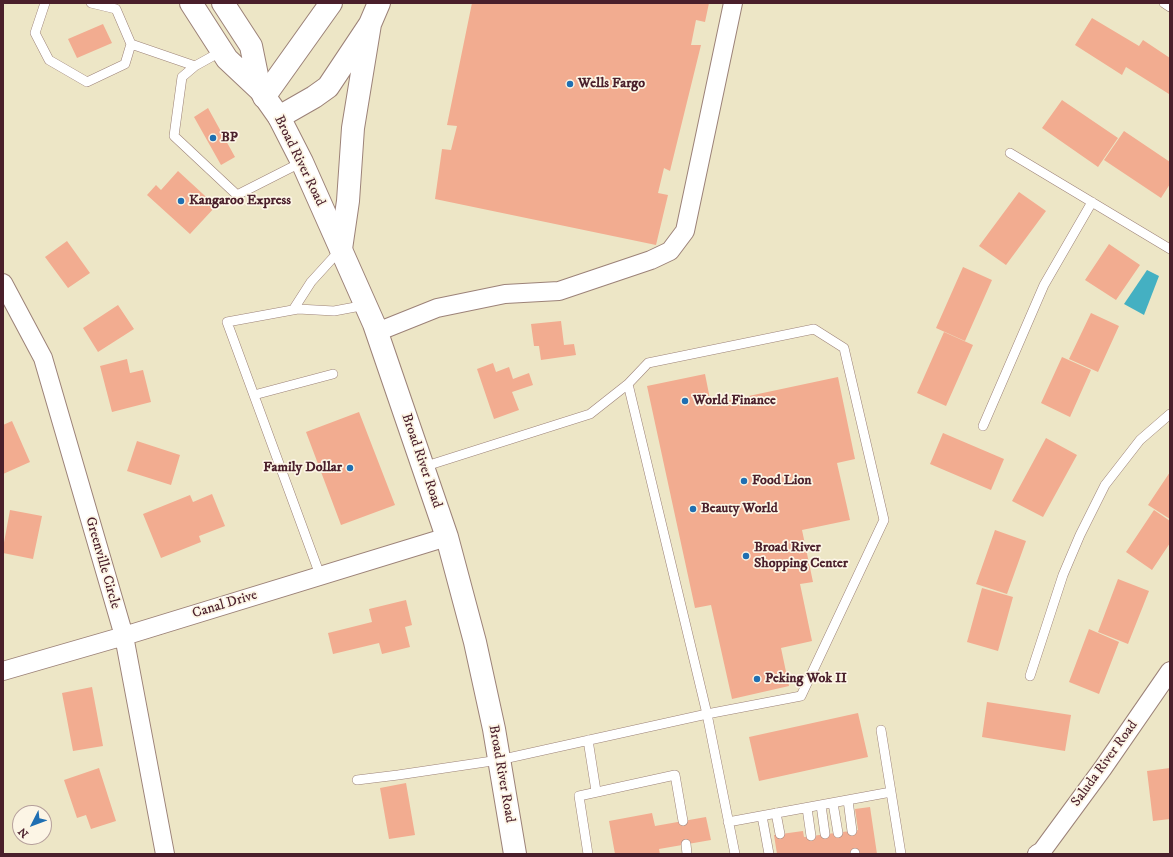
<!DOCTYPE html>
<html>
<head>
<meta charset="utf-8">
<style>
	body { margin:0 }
	#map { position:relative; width:1173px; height:857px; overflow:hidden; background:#ede6c6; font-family:"IM FELL DW Pica",serif }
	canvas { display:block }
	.frame { position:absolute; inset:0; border:4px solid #4a1f2b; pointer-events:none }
	.north { position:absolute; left:12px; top:805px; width:40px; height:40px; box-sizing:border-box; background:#fcf5e5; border:1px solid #b59f9b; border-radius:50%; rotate:228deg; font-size:11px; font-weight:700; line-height:16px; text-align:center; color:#4a1f2b }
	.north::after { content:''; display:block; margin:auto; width:14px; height:18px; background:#1f6fb2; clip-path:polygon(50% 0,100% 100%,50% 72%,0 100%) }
</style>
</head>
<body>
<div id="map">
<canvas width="1173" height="857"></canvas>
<div class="frame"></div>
<div class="north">N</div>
</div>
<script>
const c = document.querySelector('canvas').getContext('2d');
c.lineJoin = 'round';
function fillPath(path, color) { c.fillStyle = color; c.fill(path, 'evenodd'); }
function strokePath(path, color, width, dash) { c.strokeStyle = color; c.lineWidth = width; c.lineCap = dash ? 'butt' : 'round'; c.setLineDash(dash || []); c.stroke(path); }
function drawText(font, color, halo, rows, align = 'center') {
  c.font = font + ' "IM FELL DW Pica",serif'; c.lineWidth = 3.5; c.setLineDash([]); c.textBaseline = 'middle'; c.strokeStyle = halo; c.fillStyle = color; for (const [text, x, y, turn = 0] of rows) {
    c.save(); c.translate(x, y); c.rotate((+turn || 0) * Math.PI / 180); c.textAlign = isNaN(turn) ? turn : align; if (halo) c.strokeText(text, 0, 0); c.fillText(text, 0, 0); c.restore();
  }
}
const water = new Path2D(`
	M1147,270l12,6 -15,39 -20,-11z`);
const building = new Path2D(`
	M472,3h237l-4,19 -9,-2 -5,25h10l-31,126 -6,-3 -6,25 10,2 -12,50 -221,-46 7,-50 9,1 6,-24 -10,-1z
	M1092,18l47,28 4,-6 27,18 -1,36 -43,-27 -4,8 -47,-30z
	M103,24l9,19 -35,15 -9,-19z
	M1062,100l56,38 -20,29 -56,-39z
	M208,108l27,49 -14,8 -27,-48z
	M1124,131l46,31v22l-9,14 -57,-38z
	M178,171l38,35 -26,28 -43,-39 9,-10 5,5z
	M1019,192l27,19 -40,54 -27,-19z
	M67,241l23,32 -22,15 -23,-31z
	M1109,244l31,21 -24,35 -31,-20z
	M963,267l29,13 -27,61 -29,-13z
	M118,305l16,24 -36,23 -15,-24z
	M1091,313l28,13 -21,46 -29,-13z
	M561,321l3,24 10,-1 2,11 -35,5 -2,-14h-5l-3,-22z
	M944,332l29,13 -27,61 -29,-13z
	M1062,357l29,13 -21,47 -29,-14z
	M127,359l3,14 13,-3 8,32 -39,10 -12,-46z
	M493,363l3,9 13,-5 4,12 16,-6 4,12 -21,7 7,18 -25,9 -17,-50z
	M705,374l6,30 127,-27 17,82 -18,4 13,57 -48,10 11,52 -13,2 12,57 -31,7 8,38 -57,13 -21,-94 -16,3 -48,-222z
	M359,412l36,93 -54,20 -35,-93z
	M12,421l18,41 -27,12v-49z
	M943,433l61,26 -13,31 -61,-26z
	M1046,438l31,17 -34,62 -31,-16z
	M137,441l43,14 -9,30 -44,-14z
	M1170,472v47l-22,-14z
	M212,494l13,32 -26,10 2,6 -40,16 -18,-44 47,-19 3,7z
	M10,510l32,6 -9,43 -30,-6v-5z
	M1154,510l16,11v22l-18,27 -26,-18z
	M995,530l31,11 -19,53 -31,-10z
	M1118,579l31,12 -21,53 -30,-12z
	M982,588l31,9 -15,54 -31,-9z
	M406,600l6,25 -7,2 5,20 -28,7 -3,-11 -46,11 -5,-21 44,-11 -3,-13z
	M1089,629l30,13 -20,52 -30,-12z
	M92,687l11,59 -30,5 -11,-58z
	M987,702l84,13 -6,36 -83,-14z
	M858,713l10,44 -109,24 -10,-44z
	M99,768l17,53 -25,8 -5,-14 -9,3 -13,-38z
	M1170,768v51l-17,2 -6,-50z
	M406,783l9,52 -26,4 -9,-51z
	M870,807l7,47h-100l-3,-19 29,-4 1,6 54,-7 -3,-21z
	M652,813l3,13 51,-9 5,23 -52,9 1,5h-45l-6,-33z`);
const lane = new Path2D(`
	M45,3l-10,30 14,27 38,22 38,-18 6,-20
	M91,3l25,6 15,35 64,22
	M1164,3l6,4
	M222,51l-27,15 -13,11 -8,59 63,59 65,-33
	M1010,153l160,96
	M293,310l18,-28 30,-33
	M628,384l20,-21 166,-34 30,19 40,172 -83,176 -94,18 28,140
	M254,395l79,-21
	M983,426l61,-141 48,-83
	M320,575l-93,-253 71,-13 36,2 32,-6
	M1030,676l33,-101 17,-40 25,-50 35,-45 30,-26
	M881,730l20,124
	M588,740l8,51
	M357,780l41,-5 101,-15 208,-46 -79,-330 -38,30 -167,53
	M848,800l4,31
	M833,803l5,30
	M821,805l4,29
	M807,808l4,28
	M776,813l4,21
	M762,816l7,38
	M728,822l163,-30
	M686,844l1,10
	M855,853v1
	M588,854l-9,-58 96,-21 8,46`);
const street = new Path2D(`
	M3,283l40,75 81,278 41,218
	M377,332l60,-24 68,-14 54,-3 92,-31 19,-9 15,-20 48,-228
	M3,671l121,-35 323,-99
	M1037,854l5,-3 61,-83 67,-97`);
const secondary = new Path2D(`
	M264,97l67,-94
	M279,117l35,-20 14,-10 42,-63 9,-21
	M341,249l7,-48 5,-73 17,-104`);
const primary = new Path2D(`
	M191,3l36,56 33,31 19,27 23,45 72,162 73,213 28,105 19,87 21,125
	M223,3l28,43 9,44`);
const markers = [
	[570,84,4,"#1f6fb2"],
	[213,138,4,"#1f6fb2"],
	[181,201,4,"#1f6fb2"],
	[685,401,4,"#1f6fb2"],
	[350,468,4,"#1f6fb2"],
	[744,481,4,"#1f6fb2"],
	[693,509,4,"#1f6fb2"],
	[746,556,4,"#1f6fb2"],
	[757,679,4,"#1f6fb2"]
];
const poiNames = [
	["Wells Fargo",578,84],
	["BP",221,138],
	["Kangaroo Express",189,201],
	["World Finance",693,401],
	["Family Dollar",342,468,"right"],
	["Food Lion",752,481],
	["Beauty World",701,509],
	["Broad River",754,548],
	["Shopping Center",754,564],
	["Peking Wok II",765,679]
];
const streetNames = [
	["Broad River Road",299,161,64],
	["Broad River Road",421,461,71],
	["Greenville Circle",102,563,74],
	["Canal Drive",225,605,-17],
	["Saluda River Road",1105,764,-54],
	["Broad River Road",501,774,80]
];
fillPath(water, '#44b0c2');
fillPath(building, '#f2ac90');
strokePath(lane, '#9c8278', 10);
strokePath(street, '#9c8278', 20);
strokePath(secondary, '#9c8278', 24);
strokePath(primary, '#9c8278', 24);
strokePath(lane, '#fff', 9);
strokePath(street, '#fff', 18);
strokePath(secondary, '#fff', 22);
strokePath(primary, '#fff', 22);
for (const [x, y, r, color] of markers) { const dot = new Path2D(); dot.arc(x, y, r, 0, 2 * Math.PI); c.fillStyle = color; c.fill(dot); strokePath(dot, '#fcf5e5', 1.5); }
drawText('bold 14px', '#4a1f2b', '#fcf5e5', poiNames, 'left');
drawText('14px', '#4a1f2b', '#fcf5e5', streetNames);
</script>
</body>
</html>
